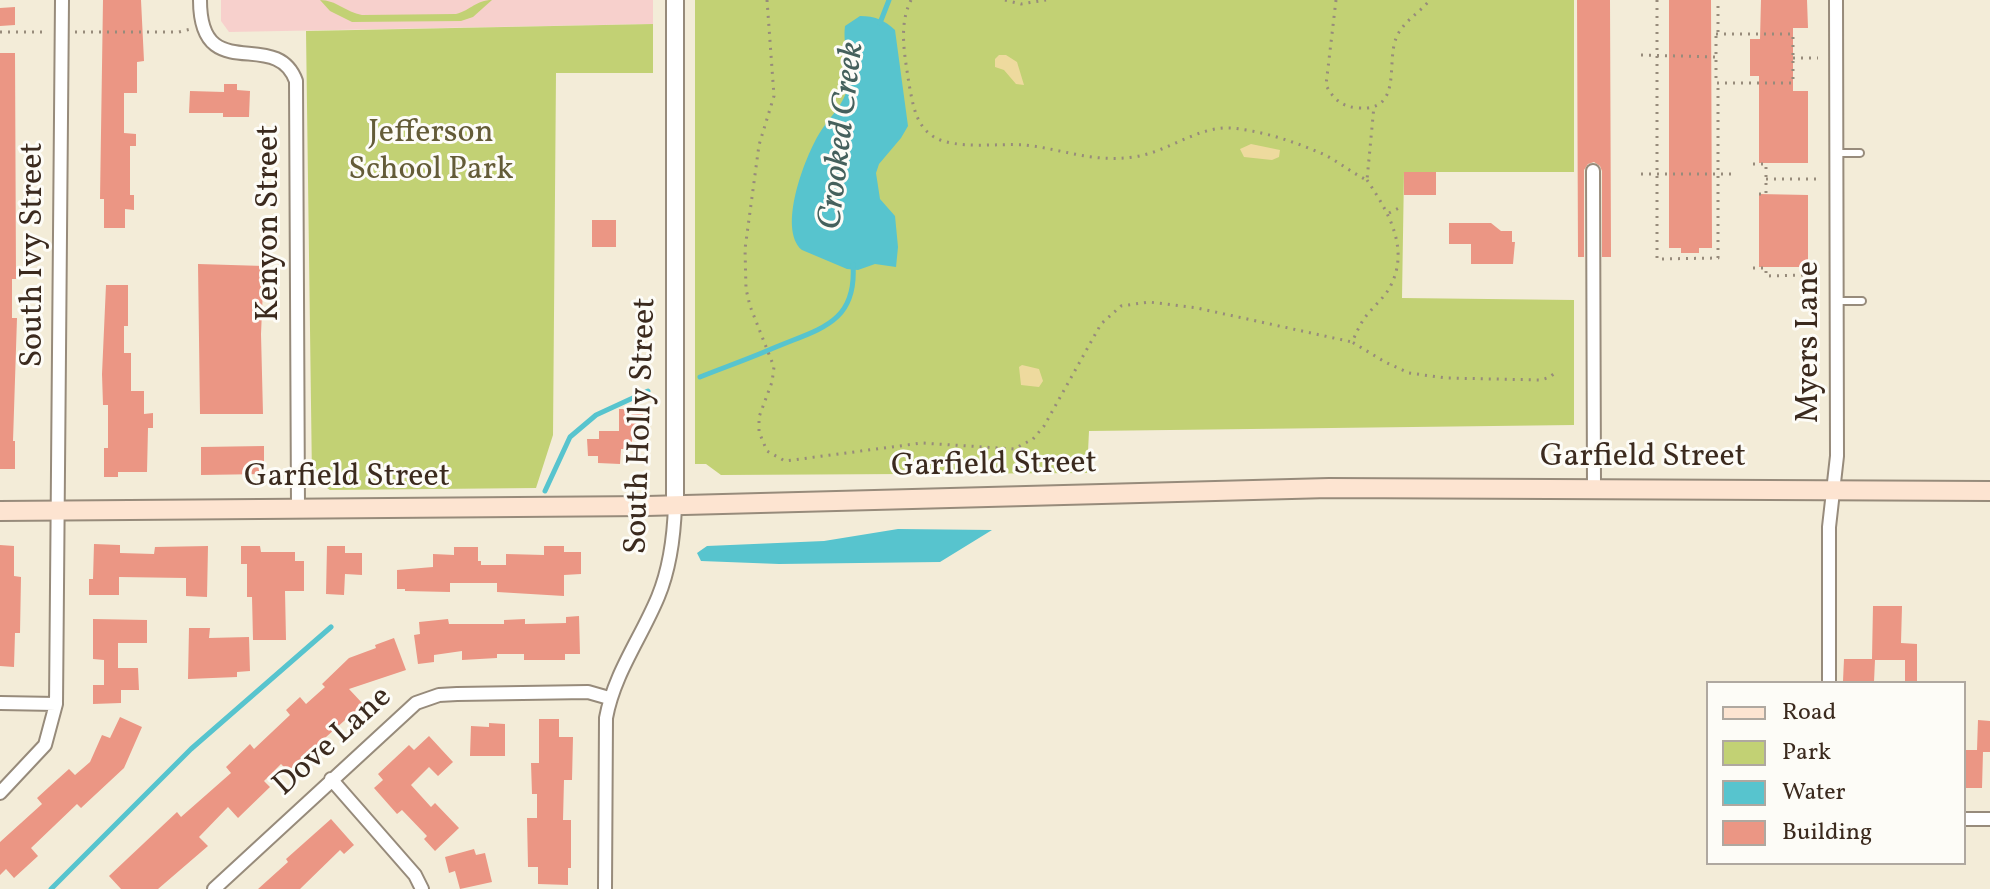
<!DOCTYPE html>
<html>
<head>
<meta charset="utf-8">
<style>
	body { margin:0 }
	#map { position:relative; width:1990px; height:889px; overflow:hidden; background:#f3ecd8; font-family:Vollkorn,serif }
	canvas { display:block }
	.legend { position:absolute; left:1706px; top:681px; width:260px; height:184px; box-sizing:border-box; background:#fdfcf7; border:2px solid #afa8a0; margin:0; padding:10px 14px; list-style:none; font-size:24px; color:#3b2a1e }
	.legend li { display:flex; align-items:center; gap:16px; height:40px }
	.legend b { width:40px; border:2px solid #afa8a0 }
</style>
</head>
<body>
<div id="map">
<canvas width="1990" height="889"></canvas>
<ul class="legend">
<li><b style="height:10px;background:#fde4d1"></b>Road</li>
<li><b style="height:22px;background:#c2d174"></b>Park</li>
<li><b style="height:22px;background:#57c4ce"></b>Water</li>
<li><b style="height:22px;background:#eb9684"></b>Building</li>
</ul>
</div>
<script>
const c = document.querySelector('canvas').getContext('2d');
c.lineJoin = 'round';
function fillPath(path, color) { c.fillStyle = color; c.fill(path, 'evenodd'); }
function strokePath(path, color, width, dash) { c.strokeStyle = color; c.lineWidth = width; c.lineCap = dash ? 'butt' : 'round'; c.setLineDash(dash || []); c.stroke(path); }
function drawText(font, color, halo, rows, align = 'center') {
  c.font = font + ' Vollkorn,serif'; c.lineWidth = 6; c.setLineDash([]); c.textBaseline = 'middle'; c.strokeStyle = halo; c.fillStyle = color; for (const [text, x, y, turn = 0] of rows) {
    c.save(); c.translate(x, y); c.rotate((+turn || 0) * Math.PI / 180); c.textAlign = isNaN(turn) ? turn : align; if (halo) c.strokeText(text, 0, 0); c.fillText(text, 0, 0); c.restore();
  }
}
const built = new Path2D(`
	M221,0h432v24l-424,8 -8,-11z`);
const green = new Path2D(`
	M320,0c16,0 26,12 42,15l94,-1c15,-4 20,-14 36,-14l-19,17 -12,4 -109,1 -22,-11z
	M695,0h879v172h-170l-2,126 172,2v125l-485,6 -2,42 -366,2 -15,-11h-11z
	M653,24v49h-97l-3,362 -17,53 -206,2 -18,-12 -6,-447z`);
const sand = new Path2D(`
	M999,55h7l11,7 7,23 -8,-1 -12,-14 -9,-3v-8z
	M1251,144l29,6 -1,7 -7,3 -28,-3 -4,-8z
	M1022,365l17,4 4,12 -4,6 -18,-2 -2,-18z`);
const water = new Path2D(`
	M860,16c15,0 24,4 35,14l13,96 -7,12 -22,26 -3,9 4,26 15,17 3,31 -2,20 -21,-3 -17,6 -11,-1 -45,-19c-25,-21 3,-93 17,-116 8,-14 21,-25 27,-41 8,-22 -4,-45 -1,-67z
	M898,529l94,1 -52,32 -161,2 -78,-3 -4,-8 10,-7 117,-5z`);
const stream = new Path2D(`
	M880,23l9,-23
	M700,377c25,-10 51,-19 76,-30 43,-18 81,-24 77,-82
	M545,491l25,-54 26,-22 52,-24
	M51,889l140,-140 140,-122`);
const building = new Path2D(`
	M103,0h38l3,61 -7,1v31h-13v40l12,1v12h-6v49h4v15l-9,-1v19h-21v-29h-4z
	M1577,0h33l1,257h-9v-86l-2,-5 -6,-4 -6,2 -4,6v87h-6z
	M1669,0h42l1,248h-13v5h-18v-5h-12z
	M1761,0h46l1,28h-15v63h15v72h-49v-87h-9v-37h10z
	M15,7v18l-15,1v-18z
	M0,53h15l1,226h-4v39h5l-4,123h2v28h-15z
	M224,84h13v6l13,1 -1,26h-26v-4h-34l1,-22 34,1z
	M1404,172h32v23h-32z
	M1759,194l49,1v72h-49z
	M592,220h24v27h-24z
	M1449,223h42l10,8h11v11h3l-2,22h-42v-20h-22z
	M198,264l66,2 -3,68 2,80h-63z
	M106,285h22v41h-4v27h7v38h13v23l9,-1v15h-5l-1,44h-29v5h-14v-29h4v-43h-5l-1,-31z
	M619,409h24v22h-11v18h-11l-1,15 -22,-1v-7h-10l-1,-17h12v-8h20z
	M264,446v28l-63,1v-28z
	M94,544l26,1v8l34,1 1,-7 53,-1 -1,51 -21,-1v-18l-67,-1v18h-30v-16h4z
	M0,545l14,1v30l7,1 -1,56h-5l-1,34 -14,-1z
	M241,546h19l1,6h34v9h9v30h-19l1,49h-33l-1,-43h-5v-33h-6z
	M327,546h18v7h17v22l-17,-1 -1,21 -18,-1z
	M544,546h20v6h17v22l-17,1v21l-67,-4v-9h-47v9l-45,-1v-2h-8v-19l36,-3v-13l21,1v-8h24v14h3v4h25v-11l38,1z
	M1873,606h29l-1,37 16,1v38h-12v-22h-30l-1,22 -31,-1 1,-22h28z
	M579,616l1,38h-15v6h-41v-6h-27v4l-35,2v-9l-28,4v7l-16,2 -4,-29 6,-1 -1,-12 29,-3 1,5h55v-4l21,-1v5l41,-1v-6z
	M93,619l54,1v23h-29v25h20l1,22h-18v13l-28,1v-19h11v-25l-11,-1z
	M189,628h21l-1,10 40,-1 1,34 -13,1v5l-49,2z
	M394,638l12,32 -57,19 14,15 -75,67 -7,-7 -17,17 6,6 -32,31 -10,-11 -29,30 9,9 -50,43h-37l-12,-13 68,-64 4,5 50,-44 -5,-6 24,-23 4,5 36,-34 -4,-5 14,-13 6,7 19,-17 -3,-3 27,-26 27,-10 -1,-3z
	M120,717l22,10 -18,41 -43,40 -4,-4 -46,44 7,8 -24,22 -8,-9 -6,6v-33l42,-38 -5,-6 12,-11 20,-18 6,6 15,-13 12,-27 8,3z
	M539,719h20v18h14l-1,43h-8l-1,40h8v48h-3v17l-30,-1v-17h-10l-1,-49h10v-24h-5l-1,-31h8z
	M1978,720l12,1v31h-7l-1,36h-18v-38h13z
	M489,723l16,1v32h-35l1,-30 18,1z
	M429,736l24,26 -15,14 -9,-9 -18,18 20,22 4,-4 24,25 -24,23 -11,-12 3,-3 -25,-26 -5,4 -23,-26 9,-8 -5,-6 31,-29 5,5z
	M331,819l23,26 -10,9 -4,-4 -40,39h-42l30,-27 -2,-3z
	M474,849l2,6 9,-2 7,29 -32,7 -5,-18 -6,2 -4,-16z`);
const path = new Path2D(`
	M767,0l7,96 -15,49 -14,104 1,40 4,17 24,61 -2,15 -13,35v15l8,19 18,10 137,-18 92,6 19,-10 11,-13 57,-102 20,-18 28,-4 48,6 155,34
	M911,0c-13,26 -6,56 -2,84 4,20 6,41 25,53 22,13 65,6 91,8 37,4 69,18 108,12 34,-4 64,-31 98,-29 32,3 65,14 94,27 14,7 27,18 42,25l7,-74
	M1005,0l16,4 25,-4
	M1336,0l-10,85c7,14 16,22 33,23 45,3 26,-47 38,-72 7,-15 22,-23 33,-36
	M1657,0v259l61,-1v-175
	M0,32h47
	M75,32h104l12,-3
	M1718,32v-32
	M1716,34h77v49h-77z
	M1641,55l75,2
	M1793,58h25
	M1753,164h13v30h-12
	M1641,174h93
	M1766,179h51
	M1367,180c20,30 43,67 24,105 -6,13 -19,22 -27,34 -5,7 -8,15 -12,23l33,20 24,11 37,5 95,2 9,-3 7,-6
	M1389,213l14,-7
	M1753,268h13v8l37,-1v10l2,3h10l2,-5`);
const service = new Path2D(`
	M1836,153h24
	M1836,301h26`);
const minor = new Path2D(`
	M200,0c0,88 76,26 96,81l2,428
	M1593,171l1,318
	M1829,683v-156l8,-71 -1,-456
	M0,703l56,1 -11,41 -45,48
	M56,704l6,-704
	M331,779l84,96 7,14
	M1964,819h26
	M214,889l202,-186 23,-8 18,-1 131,-2 21,6
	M605,889l1,-171c8,-44 35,-80 52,-121 12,-29 16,-60 17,-92`);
const tertiary = new Path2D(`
	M675,0v505`);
const secondary = new Path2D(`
	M0,511l647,-5 682,-18 661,3`);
const parkNames = [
	["Jefferson",431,135],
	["School Park",431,172]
];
const streetNames = [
	["Kenyon Street",271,223,-90],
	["South Ivy Street",35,255,-90],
	["Myers Lane",1811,342,-90],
	["South Holly Street",643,426,-88],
	["Garfield Street",1643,459],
	["Garfield Street",994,467,-1],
	["Garfield Street",347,479],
	["Dove Lane",334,743,-42]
];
const waterNames = [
	["Crooked Creek",844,136,-83]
];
fillPath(built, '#f7d0cc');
fillPath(green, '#c2d174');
fillPath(sand, '#eeda9e');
fillPath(water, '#57c4ce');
strokePath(stream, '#57c4ce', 5);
fillPath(building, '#eb9684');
strokePath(service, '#978b7b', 10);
strokePath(minor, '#978b7b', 16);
strokePath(tertiary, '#978b7b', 20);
strokePath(secondary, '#978b7b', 22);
strokePath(path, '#978b7b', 3, [2, 6]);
strokePath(service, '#fff', 6);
strokePath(minor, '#fff', 12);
strokePath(tertiary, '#fff', 16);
strokePath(secondary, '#fde4d1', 18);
drawText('32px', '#645c38', '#fdfcf7', parkNames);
drawText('32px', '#3b2a1e', '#fdfcf7', streetNames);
drawText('italic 34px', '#45605c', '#fdfcf7', waterNames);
</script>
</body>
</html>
